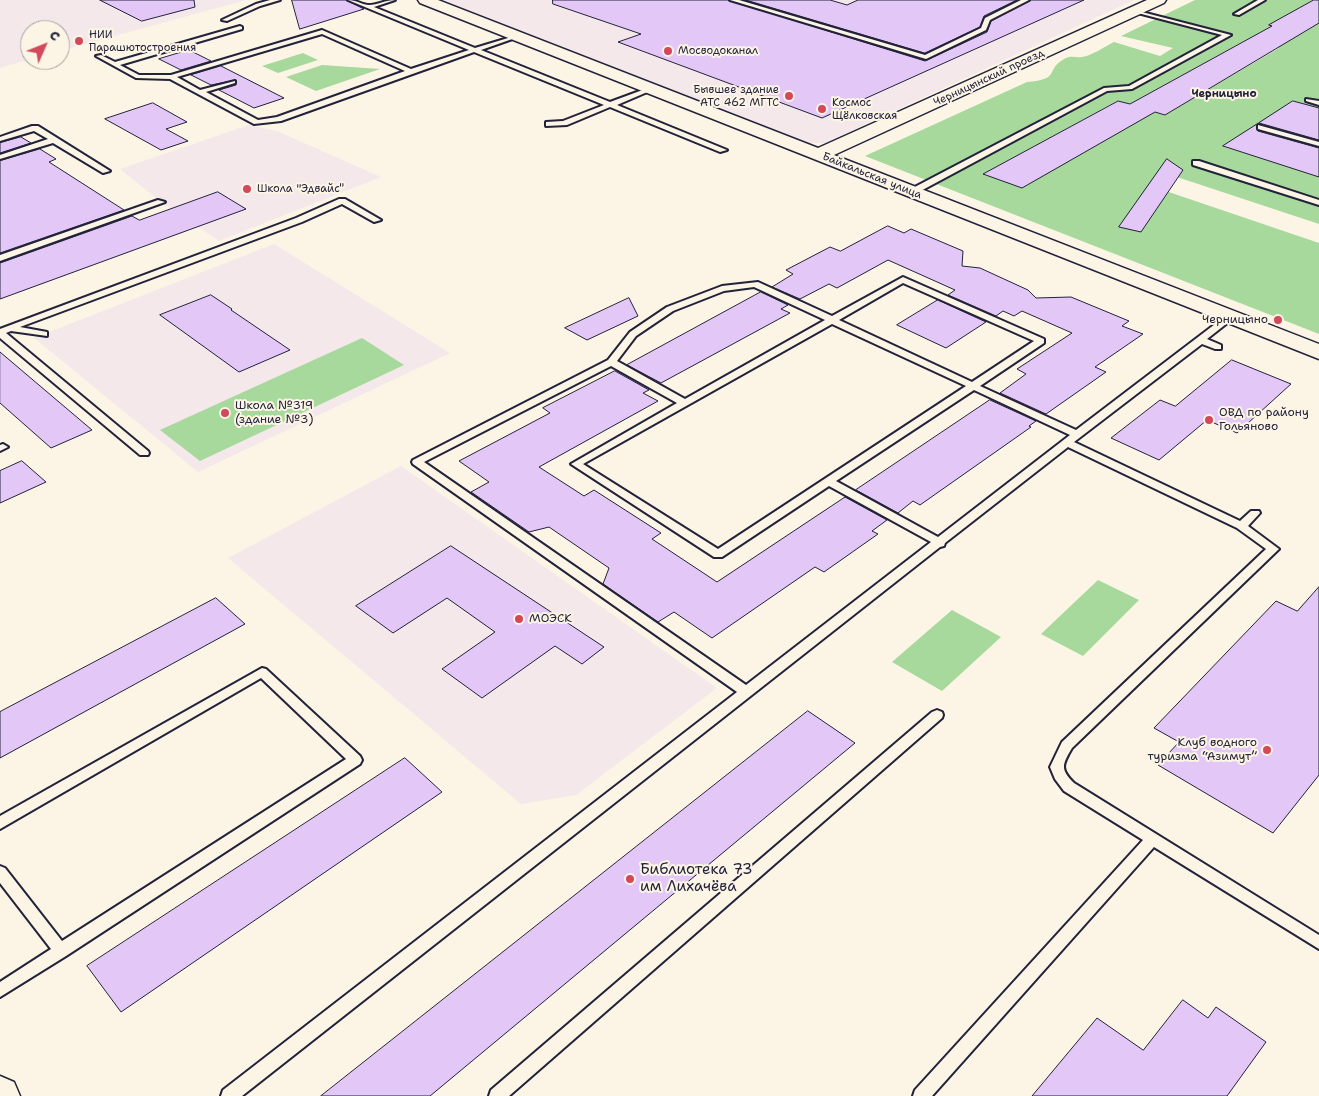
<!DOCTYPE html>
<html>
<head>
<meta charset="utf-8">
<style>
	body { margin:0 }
	#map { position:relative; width:1319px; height:1096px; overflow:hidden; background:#fcf5e5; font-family:"Shantell Sans",sans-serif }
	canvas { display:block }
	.north { position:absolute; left:20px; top:20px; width:50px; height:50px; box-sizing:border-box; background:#fcf5e5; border:1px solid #a5a1a1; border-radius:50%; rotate:46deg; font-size:14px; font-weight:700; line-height:20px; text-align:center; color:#22223b }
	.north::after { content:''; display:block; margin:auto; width:18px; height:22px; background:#d1495b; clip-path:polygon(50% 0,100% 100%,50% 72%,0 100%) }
</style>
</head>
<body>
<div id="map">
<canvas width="1319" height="1096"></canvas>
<div class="north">С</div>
</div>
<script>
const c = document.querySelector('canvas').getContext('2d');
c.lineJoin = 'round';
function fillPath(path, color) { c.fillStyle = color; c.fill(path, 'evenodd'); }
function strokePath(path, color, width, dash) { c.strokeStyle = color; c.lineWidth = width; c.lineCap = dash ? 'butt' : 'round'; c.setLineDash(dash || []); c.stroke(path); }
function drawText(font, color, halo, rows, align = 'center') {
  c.font = font + ' "Shantell Sans",sans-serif'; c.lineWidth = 4; c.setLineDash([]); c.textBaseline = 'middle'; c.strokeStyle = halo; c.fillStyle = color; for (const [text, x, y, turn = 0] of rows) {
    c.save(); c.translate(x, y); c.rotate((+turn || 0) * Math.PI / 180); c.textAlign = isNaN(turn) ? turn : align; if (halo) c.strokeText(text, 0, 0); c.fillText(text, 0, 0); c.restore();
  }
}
const built = new Path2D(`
	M0,0h246l-186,51v-21h-30v29l-30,9z
	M439,0h695l-309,143h-19z
	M249,125l28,6 104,46 -162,64 -58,-39 -41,-33z
	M274,244l176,109 -252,119 -164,-134z
	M401,466l316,222 -141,107 -55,9 -293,-246z`);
const green = new Path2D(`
	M1195,0h119l-44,25 31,9 18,-11v85l-26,-7 -14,9 40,12v39l-80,-25 -16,10 96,31v47l-148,-49 -17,12 165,56v91l-454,-178 162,-74c35,-3 17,-11 37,-23 7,-4 11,-1 18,-2 10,-1 23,-11 32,-15l46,14 13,-8 -52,-12zM1248,39l31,9 -114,67 -10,-3 -171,62 133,-73 13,3z
	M303,53l15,7 -40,13 -16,-7z
	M322,65l58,4 -64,22 -30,-14z
	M362,338l42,27 -204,96 -40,-31z
	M1098,580l41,20 -56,56 -42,-22z
	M952,610l49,27 -59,54 -50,-29z`);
const building = new Path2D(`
	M100,0h94l1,7 -53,14z
	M292,0h54l18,9 -64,20z
	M553,0h175l197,61 62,-29 4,-11 40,-21h53l-262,118 -204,-76 23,-8 -88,-30z
	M746,0h84l17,5 11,-5h159l-33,16 -4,11 -55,26z
	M1314,0h5v23l-154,92 -10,-3 -133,76 -39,-14 135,-73 12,3 142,-78 -3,-1z
	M189,50l22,11 -30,9 -22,-11z
	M221,66l63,32 -30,10 -35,-18 17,-5v-5l-25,5 -20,-10z
	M1293,101l26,7v32l-60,-17z
	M153,103l34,19 -21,7 22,12 -27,9 -56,-31z
	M1256,125l2,6 61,17v29l-96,-31z
	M21,137l10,6 -31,10v-10z
	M40,149l16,10 -7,3 75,48 -124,43v-92z
	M1167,159l16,11 -42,62 -22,-5z
	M218,192l28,17 -246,90v-36l132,-47 7,4z
	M888,226l16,7 7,-4 52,22 -1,15 18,2 48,22 8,8 35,-1 58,24 -7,5 21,8 -48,33 11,5 -60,42 -46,-21 26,-19 -9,-5 55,-36 -50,-22 -8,5 -11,-5 -7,5 -48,-21 7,-5 -67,-30 -51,28 -8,-4 -29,15 -28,-12 21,-13 -7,-4 44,-23 10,4z
	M761,292l27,13 -7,4 9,4 -129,70 -34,-18z
	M211,295l21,14 -1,1 59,40 -51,22 -79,-57z
	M629,298l9,18 -51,24 -22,-12z
	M938,300l48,22 -40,26 -49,-23z
	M0,352l92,78 -41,18 -51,-45z
	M1232,360l59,24 -54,49 -30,-13 -48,40 -48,-22 49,-38 15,6z
	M615,371l34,19 -6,3 15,8 -119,66 45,29 10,-6 67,43 -9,6 65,43 128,-85 42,23 -15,11 6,3 -54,38 -9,-5 -103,71 -38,-26 -16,10 -55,-38 6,-16 -60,-41 -20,5 -58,-40 18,-10 -30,-21 91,-48 -7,-5z
	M990,400l46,21 -7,5 2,1 -111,78 -7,-4 -15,12 -42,-23z
	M22,461l24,21 -46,21v-32z
	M451,546l153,101 -22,17 -27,-18 -73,52 -40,-29 53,-37 -48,-34 -54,35 -37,-27z
	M1319,587v188l-46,58 -115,-68 21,-23 -25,-14 122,-127 21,10z
	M216,598l29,26 -245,134v-46z
	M808,711l47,32 -425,353h-109z
	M405,758l37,34 -321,220 -34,-46z
	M1183,1000l25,18 8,-11 50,35 -39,54h-195l65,-78 46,32z`);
const lane = new Path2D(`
	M270,0h10l-20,6 -33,15 -5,-1 34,-16z
	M348,0c8,0 15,5 21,5 8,0 17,-5 26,-5l-21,7 101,41 43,-13v2l-37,13 129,52 38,-14h4v2l-35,15 110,45 -7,2 -110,-45 -43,18 -21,1v-4l17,-1 41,-16 -130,-53 -193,69 -27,3 -84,-45 -34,-1 -40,-22 5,-1 14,7 125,-36 2,1v2l-122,36 19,10h32l151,-45 89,39 58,-19zM322,34l83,37 -128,46 -19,3 -52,-28 29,-9v-2l-35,9 -23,-13z
	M730,0h9l186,55 56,-27 4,-10 36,-18h8l-39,20 -4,10 -60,29z
	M1258,0h7l-26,15 -5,-1z
	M1134,10l97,25 -99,54 -25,2 -192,103h-6v-4l195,-102 25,-2 93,-51 -88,-23z
	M1306,99l13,2v4l-13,-4z
	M1258,125l61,17v4l-61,-17z
	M32,126h6l72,45 -7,2 -50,-30 -53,16v-4l48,-16 -14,-8 -34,10v-4z
	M1193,161h6l120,39v5l-126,-40z
	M339,199h6l36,21 -7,2 -32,-18 -40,18 -282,105 27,5v4l-36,-5 -5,2 142,118 1,2 -1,2h-8l-140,-117v-9l296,-111z
	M158,200l7,2 -165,59v-6z
	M903,277l141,62v4l-64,43 96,44 151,-115 3,-1 5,3 -28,22 14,6v4h-6l-13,-5 -128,98 166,79 11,-10h8l1,2 -12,13 31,23 -207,199c-10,17 -12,21 2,35l245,152v14l-165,-102 -222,249h-19l2,-6 228,-250 -79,-49 -9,-12 -5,-12 12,-25 204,-193 -29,-21 -169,-81 -123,96 -1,3 -4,1 -698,549h-21l2,-6 514,-398 -324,-228 -1,-2 1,-2 195,-100 22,-28 37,-25 55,-21 36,-4 74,34zM903,283l131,58 -62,41 -133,-62zM754,287l71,33 -140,79 -68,-38 19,-25 37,-25 51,-20zM832,324l134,62 -248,163 -135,-85zM611,366l66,37 -106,61 143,93h8l107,-71 102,56 -185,143 -322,-223zM974,390l96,45 -132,102 -102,-56z
	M3,444l5,3 -8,4v-6z
	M262,668l4,1 94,87 2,4 -2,4 -294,192 -66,41v-15l51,-33 -51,-66v-17l5,2 57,73 284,-182 -85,-81 -261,151v-13z
	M937,710l5,2 1,3 -1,3 -433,378h-20l2,-6 441,-378z`);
const secondary = new Path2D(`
	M418,0h20l380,148 329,-148h19l-2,3 -330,152 485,189v15l-899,-356z
	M0,1076l14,6 6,14h-20z`);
const markers = [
	[79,41,5,"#d1495b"],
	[668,51,5,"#d1495b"],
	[789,96,5,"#d1495b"],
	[822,109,5,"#d1495b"],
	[247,189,5,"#d1495b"],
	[1278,320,5,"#d1495b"],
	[225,413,5,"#d1495b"],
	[1209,420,5,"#d1495b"],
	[519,619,5,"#d1495b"],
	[1267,750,5,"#d1495b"],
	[630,879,5,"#d1495b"]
];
const farPoinames = [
	["НИИ",89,35],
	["Парашютостроения",89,48],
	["Мосводоканал",678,51],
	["Бывшее здание",779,90,"right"],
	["АТС 462 МГТС",779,103,"right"],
	["Космос",832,103],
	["Щёлковская",832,116],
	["Школа \"Эдвайс\"",257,189]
];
const farStreetnames = [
	["Черницынский проезд",989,78,-25],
	["Байкальская улица",872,176,22]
];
const farNeighbourhoodnames = [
	["Черницыно",1224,94]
];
const poiNames = [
	["Черницыно",1268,320,"right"],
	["Школа №319",235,406],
	["(здание №3)",235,420],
	["ОВД по району",1219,413],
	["Гольяново",1219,427],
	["МОЭСК",529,619],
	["Клуб водного",1257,743,"right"],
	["туризма “Азимут”",1257,757,"right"]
];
const nearPoinames = [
	["Библиотека 73",640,870],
	["им Лихачёва",640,887]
];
fillPath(built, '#f4e8ea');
fillPath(green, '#a6d99b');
fillPath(building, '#e3c8f7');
strokePath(building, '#22223b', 1);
strokePath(lane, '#22223b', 4);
strokePath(secondary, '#22223b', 3);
fillPath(lane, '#fcf5e5');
fillPath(secondary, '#fcf5e5');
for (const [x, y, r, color] of markers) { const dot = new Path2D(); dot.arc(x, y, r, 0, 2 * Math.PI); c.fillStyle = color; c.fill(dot); strokePath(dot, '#fcf5e5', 2); }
drawText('11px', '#22223b', '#fcf5e5', farPoinames, 'left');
drawText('11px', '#22223b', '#fcf5e5', farStreetnames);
drawText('bold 11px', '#22223b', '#fcf5e5', farNeighbourhoodnames);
drawText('12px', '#22223b', '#fcf5e5', poiNames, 'left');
drawText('15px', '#22223b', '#fcf5e5', nearPoinames, 'left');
</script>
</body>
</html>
